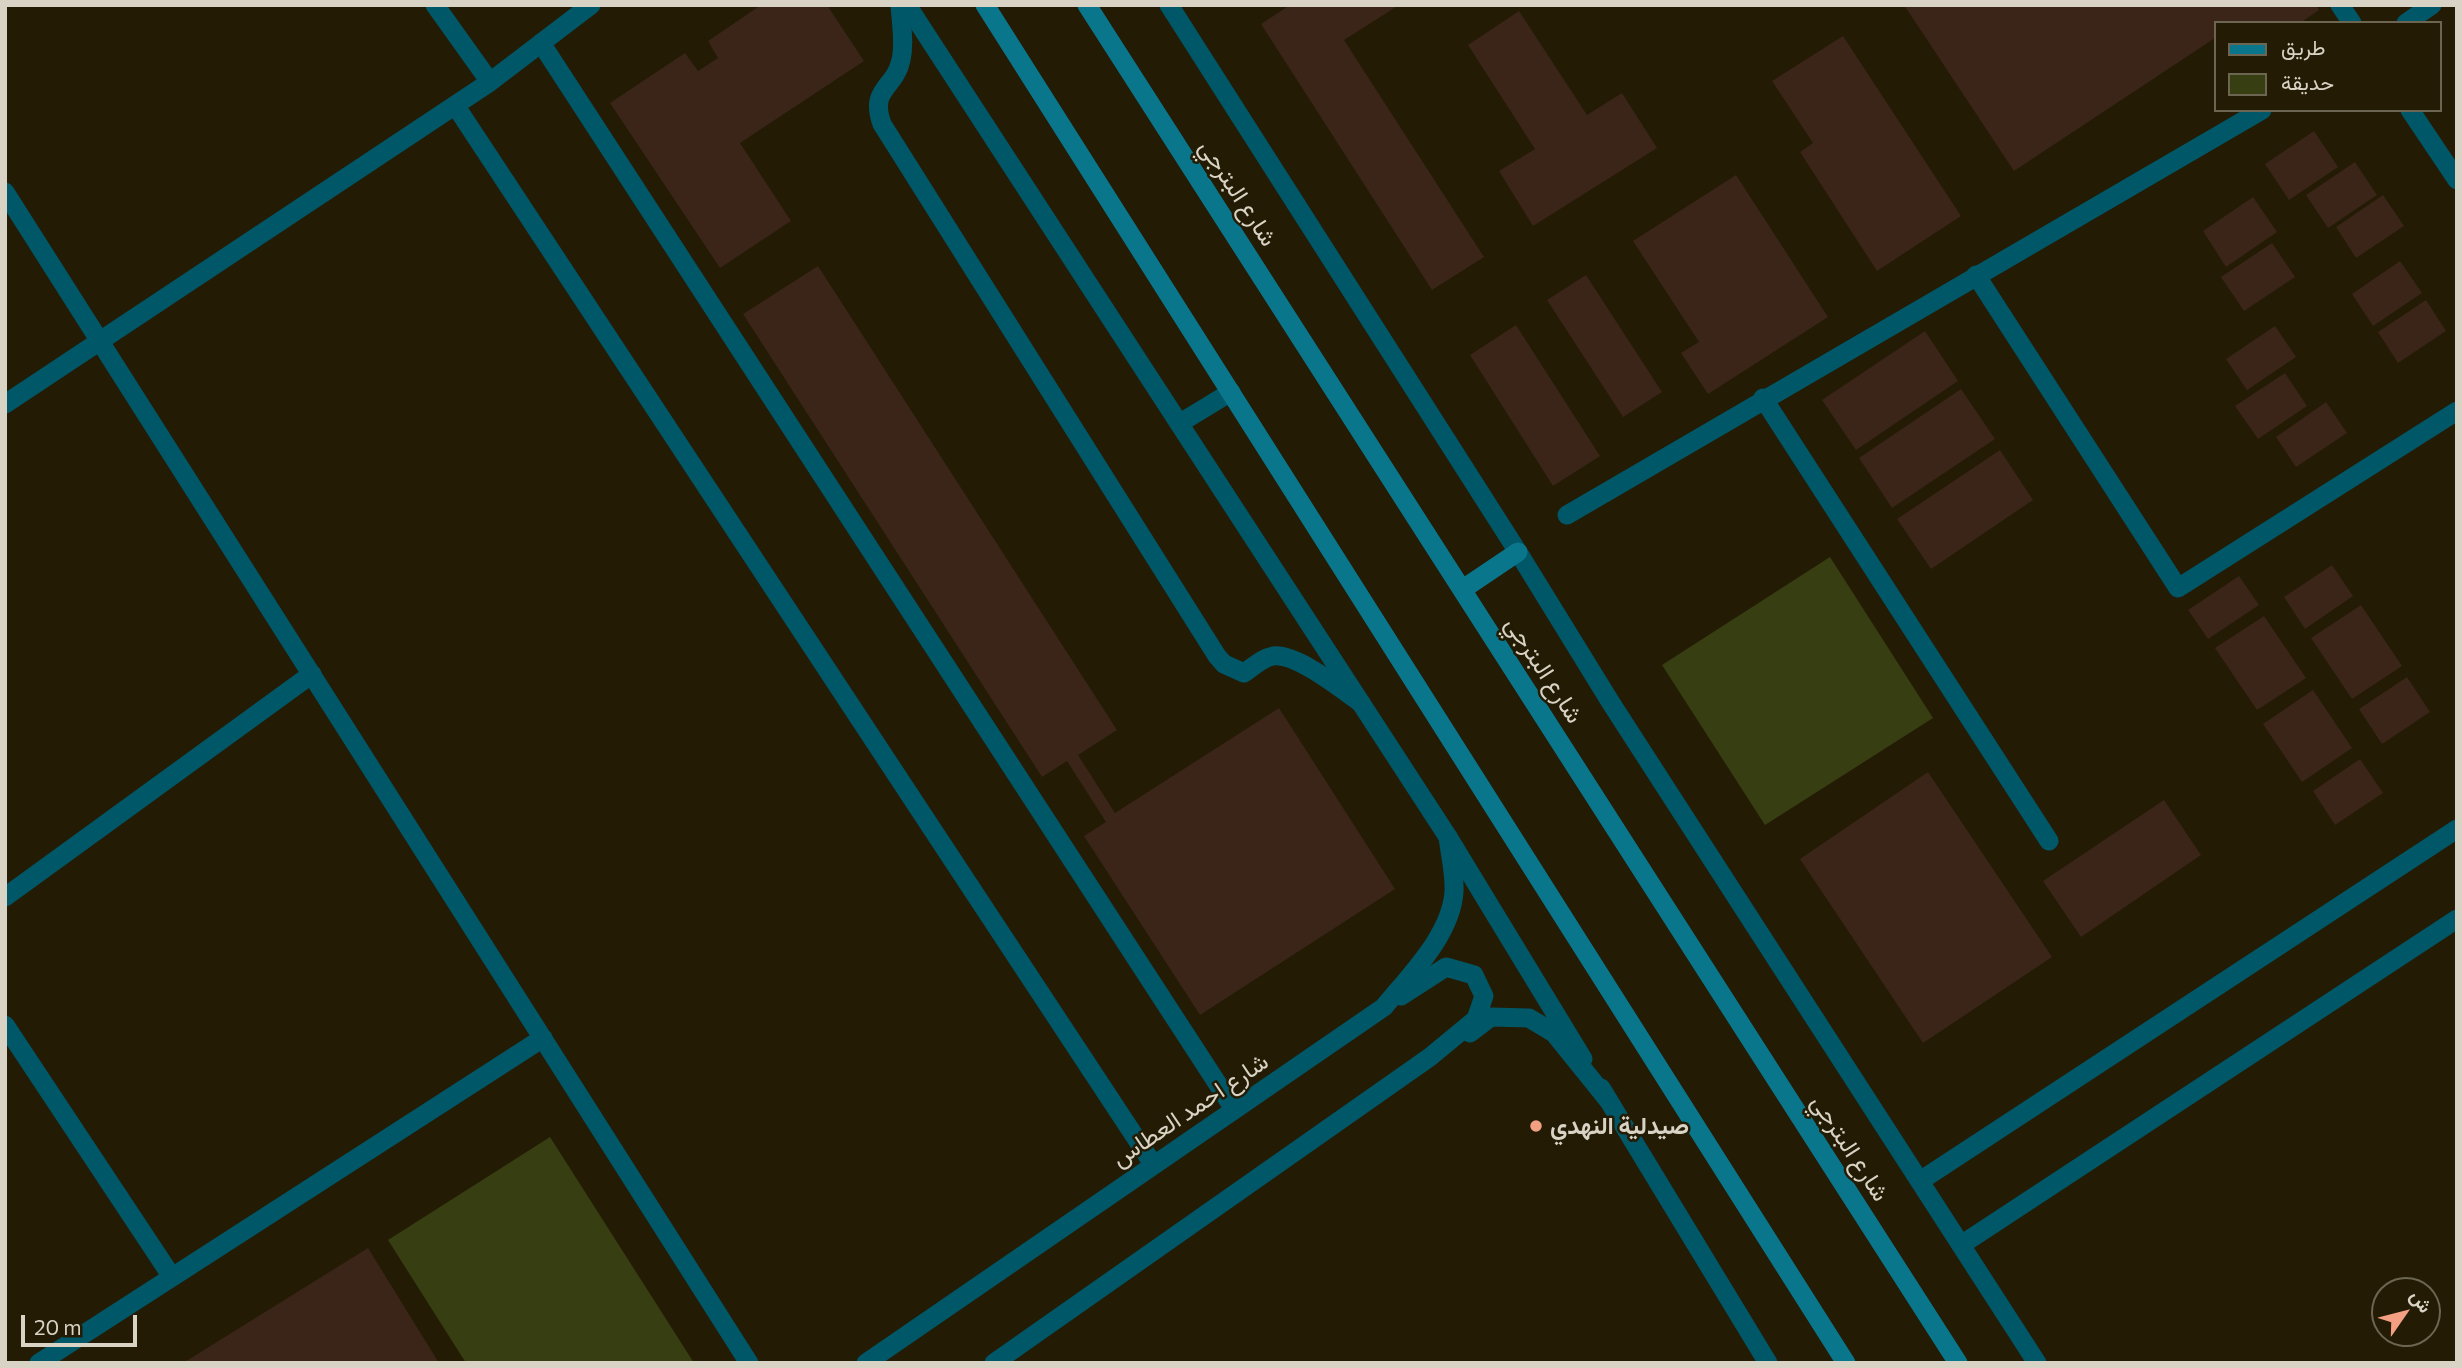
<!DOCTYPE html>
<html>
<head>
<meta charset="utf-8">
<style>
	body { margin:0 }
	#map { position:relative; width:2462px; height:1368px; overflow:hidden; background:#231b04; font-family:Commissioner,Vazirmatn,sans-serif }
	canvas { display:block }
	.frame { position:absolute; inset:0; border:7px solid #d8d3c5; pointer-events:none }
	.legend { position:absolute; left:2214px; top:21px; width:228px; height:91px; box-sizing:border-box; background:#231b04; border:2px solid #6b6551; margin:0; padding:9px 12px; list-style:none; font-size:21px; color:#d8d3c5 }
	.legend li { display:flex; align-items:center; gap:14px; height:35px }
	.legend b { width:35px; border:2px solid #6b6551 }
	.north { position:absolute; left:2371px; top:1277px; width:70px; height:70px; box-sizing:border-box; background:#231b04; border:2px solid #6b6551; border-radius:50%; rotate:55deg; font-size:19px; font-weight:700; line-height:28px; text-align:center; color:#d8d3c5 }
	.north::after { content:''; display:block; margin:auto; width:24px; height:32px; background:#f39f82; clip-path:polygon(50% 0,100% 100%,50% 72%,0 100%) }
	.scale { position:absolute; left:21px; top:1315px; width:116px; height:32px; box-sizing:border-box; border:4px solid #d8d3c5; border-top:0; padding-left:9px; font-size:21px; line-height:24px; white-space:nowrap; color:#d8d3c5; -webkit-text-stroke:5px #231b04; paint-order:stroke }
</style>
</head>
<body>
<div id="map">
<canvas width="2462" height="1368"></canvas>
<div class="frame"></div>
<ul class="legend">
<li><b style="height:9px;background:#0a768c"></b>طريق</li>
<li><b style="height:19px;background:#373f12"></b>حديقة</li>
</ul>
<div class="north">ش</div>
<div class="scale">20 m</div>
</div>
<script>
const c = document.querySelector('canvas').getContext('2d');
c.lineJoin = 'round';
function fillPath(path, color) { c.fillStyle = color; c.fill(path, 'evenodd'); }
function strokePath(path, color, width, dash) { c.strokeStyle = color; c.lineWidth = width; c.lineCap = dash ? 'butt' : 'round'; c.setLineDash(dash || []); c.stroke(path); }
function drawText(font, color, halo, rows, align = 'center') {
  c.font = font + ' Commissioner,Vazirmatn,sans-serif'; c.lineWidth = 5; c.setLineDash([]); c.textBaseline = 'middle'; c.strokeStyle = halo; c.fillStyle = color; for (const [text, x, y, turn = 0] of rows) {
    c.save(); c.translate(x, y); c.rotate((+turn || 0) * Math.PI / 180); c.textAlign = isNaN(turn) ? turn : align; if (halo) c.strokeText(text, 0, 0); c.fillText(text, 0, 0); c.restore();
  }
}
const green = new Path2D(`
	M1830,557l103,161 -168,107 -103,-160z
	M550,1137l144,226h-228l-78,-123z`);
const building = new Path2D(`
	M761,5h66l37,56 -124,82 51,78 -71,47 -110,-165 75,-50 13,18 20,-13 -10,-17z
	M1290,5h109l-55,35 140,217 -52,33 -171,-266z
	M1904,5h412l3,5 -19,13h-85v15l-201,133z
	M1519,11l68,104 35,-22 35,55 -124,78 -34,-55 36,-22 -67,-104z
	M1843,36l118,180 -84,55 -77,-119 13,-9 -41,-62z
	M2314,131l24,36 -49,33 -24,-36z
	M2355,162l22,33 -49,33 -22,-33z
	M1736,175l92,142 -120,77 -27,-41 18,-11 -66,-101z
	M2383,195l21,31 -48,32 -20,-31z
	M2253,197l24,35 -51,35 -23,-36z
	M2272,243l23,34 -51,34 -23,-34z
	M2400,261l22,32 -49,33 -21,-32z
	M818,266l299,464 -39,25 37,58 164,-105 116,181 -195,126 -116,-179 22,-14 -39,-61 -25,16 -299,-463z
	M1586,275l76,117 -39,25 -76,-117z
	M2426,300l20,31 -48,32 -20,-31z
	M1516,325l84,131 -47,30 -83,-131z
	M2275,326l21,31 -49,33 -21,-31z
	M1925,331l33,50 -102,69 -34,-50z
	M2285,373l22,33 -49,33 -23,-33z
	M1961,389l34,50 -103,69 -33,-50z
	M2326,402l21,31 -51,34 -20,-30z
	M2000,450l33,50 -102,69 -34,-50z
	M2332,565l21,31 -48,33 -21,-32z
	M2239,576l20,29 -51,34 -20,-29z
	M2361,605l41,61 -50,33 -41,-61z
	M2264,616l42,62 -49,32 -42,-62z
	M2407,677l23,35 -48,32 -23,-35z
	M2313,690l39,58 -50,34 -39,-58z
	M2360,759l23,34 -48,32 -22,-34z
	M1928,772l124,185 -129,86 -123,-184z
	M2164,800l37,55 -120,82 -38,-56z
	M368,1248l71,115h-256z`);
const service = new Path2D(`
	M900,5c1,18 5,38 1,55 -6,29 -32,28 -19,64l335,532 7,8 20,9c9,-6 18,-15 29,-17 24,-3 69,34 88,47
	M541,43l693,1066`);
const minor = new Path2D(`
	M435,5l55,77
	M907,5l541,832 135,222
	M1169,5l349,547 93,151 426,660
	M2340,5l12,18
	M2406,23l26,-18
	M455,105l698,1059
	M2410,110l47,70
	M5,192l744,1171
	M1976,275l202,313 279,-177
	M1763,398l286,443
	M5,404l485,-322 101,-77
	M1180,423l51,-31
	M1567,515l695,-405
	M5,897l307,-223
	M5,1025l167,252
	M1601,1088l167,275
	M39,1363l504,-325`);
const tertiary = new Path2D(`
	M1470,1033l21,-16 38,1 25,15 54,67
	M1920,1181l537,-352
	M1961,1245l496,-326
	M866,1363l518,-356c26,-32 67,-72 70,-115 1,-18 -4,-38 -6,-55
	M994,1363l436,-306 46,-38 8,-23 -10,-21 -28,-8 -45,29`);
const secondary = new Path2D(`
	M985,5l861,1358
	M1087,5l871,1358
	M1463,589l55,-37`);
const markers = [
	[1536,1126,7,"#f39f82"]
];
const streetNames = [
	["شارع البترجي",1238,193,57],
	["شارع البترجي",1544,670,57],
	["شارع احمد العطاس",1190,1110,-34],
	["شارع البترجي",1850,1148,57]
];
const poiNames = [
	["صيدلية النهدي",1550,1126]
];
fillPath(green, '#373f12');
fillPath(building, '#3a2518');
strokePath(service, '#005768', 19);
strokePath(minor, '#005768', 19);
strokePath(tertiary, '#005768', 19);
strokePath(secondary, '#0a768c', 19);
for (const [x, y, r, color] of markers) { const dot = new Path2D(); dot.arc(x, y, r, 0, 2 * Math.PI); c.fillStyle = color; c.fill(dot); strokePath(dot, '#231b04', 2.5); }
drawText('24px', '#d8d3c5', '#231b04', streetNames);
drawText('bold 24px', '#d8d3c5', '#231b04', poiNames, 'left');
</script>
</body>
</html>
